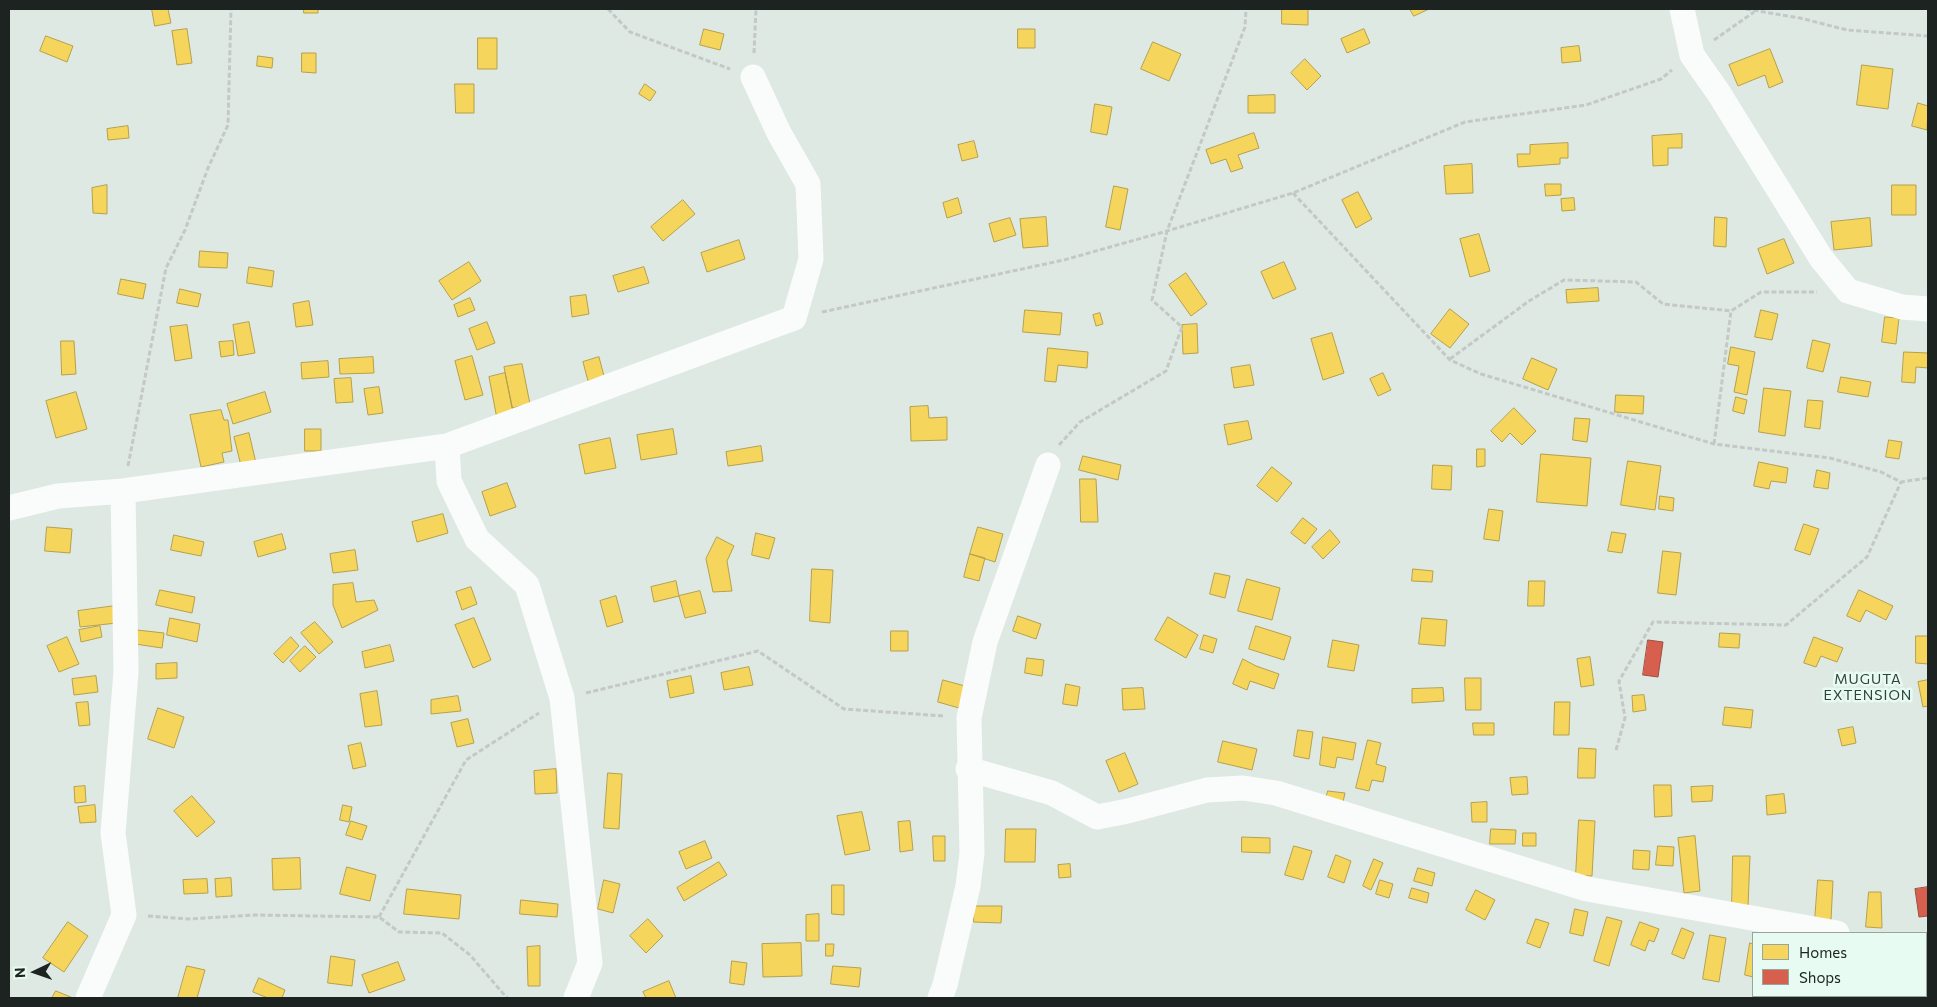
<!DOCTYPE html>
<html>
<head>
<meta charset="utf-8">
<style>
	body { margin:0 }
	#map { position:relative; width:1937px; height:1007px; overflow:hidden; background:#dee9e4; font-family:Commissioner,sans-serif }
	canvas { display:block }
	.frame { position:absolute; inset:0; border:10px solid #1c2320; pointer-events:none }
	.legend { position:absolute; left:1752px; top:932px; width:175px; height:65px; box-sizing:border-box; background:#e7fbf2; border:1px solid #96a59e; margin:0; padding:6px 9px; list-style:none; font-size:15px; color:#1c2320 }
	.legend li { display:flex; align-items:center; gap:10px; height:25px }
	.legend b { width:25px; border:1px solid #96a59e }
	.north { position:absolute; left:10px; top:947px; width:50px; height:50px; -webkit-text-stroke:4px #e7fbf2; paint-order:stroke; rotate:267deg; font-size:14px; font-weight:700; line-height:20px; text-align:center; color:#1c2320 }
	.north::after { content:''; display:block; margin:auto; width:18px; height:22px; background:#1c2320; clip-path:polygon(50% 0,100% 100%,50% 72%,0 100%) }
</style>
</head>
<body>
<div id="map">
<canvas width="1937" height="1007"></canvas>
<div class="frame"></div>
<ul class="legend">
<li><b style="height:14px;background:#f6d55c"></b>Homes</li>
<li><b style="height:14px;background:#d6604d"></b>Shops</li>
</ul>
<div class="north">N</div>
</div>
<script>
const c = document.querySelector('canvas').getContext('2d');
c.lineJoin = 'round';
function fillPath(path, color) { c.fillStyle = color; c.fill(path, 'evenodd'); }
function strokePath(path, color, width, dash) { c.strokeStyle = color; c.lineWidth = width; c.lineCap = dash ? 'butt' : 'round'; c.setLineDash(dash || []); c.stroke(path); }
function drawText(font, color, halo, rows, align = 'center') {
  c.font = font + ' Commissioner,sans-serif'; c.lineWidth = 5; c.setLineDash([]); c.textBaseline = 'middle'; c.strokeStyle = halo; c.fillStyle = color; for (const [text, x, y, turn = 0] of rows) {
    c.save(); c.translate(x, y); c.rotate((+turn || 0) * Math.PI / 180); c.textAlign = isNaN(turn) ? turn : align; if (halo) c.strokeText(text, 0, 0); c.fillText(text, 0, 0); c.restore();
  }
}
const homes = new Path2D(`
	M152,9h16l3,14 -16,3z
	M304,9h14v4h-14z
	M1282,9h26v16l-26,-1z
	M1410,9h19l-15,7z
	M187,29l5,34 -15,2 -5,-34z
	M704,29l20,5 -4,16 -20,-5z
	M1018,29h17v19h-17z
	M1364,29l6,14 -23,10 -6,-14z
	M46,36l27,10 -6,16 -27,-11z
	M478,38h19v31h-19z
	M1153,42l28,12 -12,27 -28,-12z
	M1579,46l2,15 -19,2 -1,-15z
	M1770,49l13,33 -14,6 -4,-13 -27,11 -9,-21z
	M302,53h14v20l-14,-1z
	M258,56l15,2 -1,10 -15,-2z
	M1305,59l16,17 -14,14 -16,-17z
	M1862,65l31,4 -5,40 -31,-4z
	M455,84h19v29h-18z
	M645,84l11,8 -6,9 -11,-7z
	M1275,95v18h-27v-17z
	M1918,103l10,3 -1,24 -15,-4z
	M1095,104l17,3 -5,28 -16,-3z
	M128,126l1,12 -21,2 -1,-11z
	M1254,133l5,15 -21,7 5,13 -12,4 -5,-13 -15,5 -5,-14z
	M1682,134v14h-14v17l-15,1 -1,-30z
	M974,141l4,16 -16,4 -4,-16z
	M1568,143v15h-8v6l-42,3 -1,-13h13v-9z
	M1472,164l1,29 -27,1 -2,-28z
	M1545,184h16v11l-15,1z
	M107,185v29l-14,-1 -1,-25z
	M1892,185h24v30h-24z
	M1114,186l14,3 -8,41 -14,-3z
	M1358,192l14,27 -16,9 -14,-28z
	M958,198l4,15 -15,5 -4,-15z
	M1574,198l1,12 -13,1 -1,-12z
	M683,200l12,14 -32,27 -12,-14z
	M1046,217l2,29 -25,2 -3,-29z
	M1715,217l12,1 -1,29 -12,-1z
	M1010,218l6,17 -22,7 -5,-18z
	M1870,218l2,28 -38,4 -3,-28z
	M1479,234l11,37 -20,6 -10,-38z
	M1784,239l10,24 -27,11 -9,-25z
	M739,240l6,19 -38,13 -6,-19z
	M200,251l28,2 -1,15 -28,-1z
	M469,262l12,19 -29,19 -13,-19z
	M1284,262l12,27 -23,10 -12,-27z
	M249,267l25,4 -2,16 -25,-4z
	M644,267l5,16 -31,9 -5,-16z
	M1186,273l21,31 -16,12 -22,-31z
	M121,279l25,5 -3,15 -25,-5z
	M1598,288l1,13 -32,2 -1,-13z
	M180,289l21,5 -3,13 -21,-4z
	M586,295l3,19 -17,3 -2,-20z
	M470,298l5,12 -17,7 -4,-12z
	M309,301l4,24 -17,2 -3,-23z
	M1450,309l19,15 -19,24 -19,-14z
	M1025,310l37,3 -2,22 -37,-3z
	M1761,310l17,4 -6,26 -17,-3z
	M1100,313l3,11 -7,2 -3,-11z
	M1885,317l14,1 -3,26 -14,-2z
	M249,322l6,31 -17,3 -5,-31z
	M487,322l8,21 -18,7 -8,-21z
	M1197,324l1,29 -15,1 -1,-29z
	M187,325l5,33 -17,3 -5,-34z
	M1332,333l12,40 -21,7 -12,-41z
	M1813,340l17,4 -7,28 -16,-4z
	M61,341h13l2,33 -14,1z
	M233,341l1,14 -13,2 -2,-15z
	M1731,347l24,5 -8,43 -13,-3 5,-26 -11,-2z
	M1048,348l40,4 -1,16 -29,-3 -2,17 -11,-1z
	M1904,352l24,1v15l-12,-1 -1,16 -13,-1z
	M472,356l11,39 -18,5 -10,-39z
	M373,357l1,16 -34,1 -1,-15z
	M599,357l5,19 -16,5 -5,-19z
	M1532,358l25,11 -9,21 -25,-11z
	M328,361l1,16 -27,2 -1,-16z
	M522,364l8,40 -18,4 -8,-41z
	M1250,365l4,20 -20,3 -3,-20z
	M505,373l9,42 -17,4 -8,-42z
	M1383,373l8,17 -13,6 -8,-17z
	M1841,377l30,5 -3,15 -30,-5z
	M351,378l2,24 -17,1 -2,-24z
	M379,387l4,26 -15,2 -4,-26z
	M1764,388l27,3 -6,45 -26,-4z
	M76,392l11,37 -31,9 -10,-37z
	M265,392l6,20 -38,12 -6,-20z
	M1616,395l28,1 -1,18 -28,-2z
	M1736,397l11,3 -3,14 -11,-3z
	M1808,400l15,1 -3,28 -15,-2z
	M928,406l1,12 18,-1v23l-36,1 -1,-34z
	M1514,408l22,23 -14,14 -12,-12 -8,9 -11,-11z
	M221,410l3,10h4l4,31 -10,2 2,9 -23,5 -11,-52z
	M1575,418l15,1 -3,23 -14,-2z
	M1248,421l4,18 -24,6 -4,-20z
	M305,429h16v22h-16z
	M673,429l4,25 -36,6 -4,-25z
	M249,433l7,30 -15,3 -7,-29z
	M610,438l6,30 -31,6 -6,-29z
	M1889,440l13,2 -3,17 -13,-2z
	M761,446l2,15 -35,5 -2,-14z
	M1477,449h8v17l-8,1z
	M1541,454l50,4 -4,48 -50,-4z
	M1083,456l38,9 -3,15 -39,-10z
	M1628,461l33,5 -6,44 -34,-5z
	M1759,462l29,6 -2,15 -15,-2 -2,8 -15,-3z
	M1433,465l19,1 -1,24 -19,-1z
	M1272,467l20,16 -15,19 -20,-16z
	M1817,470l13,3 -2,16 -14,-2z
	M1080,479h16l2,43h-17z
	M507,483l9,24 -26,9 -8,-24z
	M1660,496l14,2 -1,13 -14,-2z
	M1489,509l14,2 -4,30 -15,-2z
	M443,514l5,19 -31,9 -5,-20z
	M1303,518l14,11 -12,15 -14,-11z
	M1804,524l15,5 -9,26 -15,-5z
	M47,527l25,2 -2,24 -25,-2z
	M978,527l25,7 -8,28 -25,-8z
	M1330,530l10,12 -17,17 -11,-12z
	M1612,532l14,2 -4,19 -14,-2z
	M756,533l19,5 -6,21 -17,-4z
	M282,534l4,15 -28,8 -4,-15z
	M174,535l30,7 -3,14 -30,-6z
	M717,537l17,9 -7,15 5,30 -19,1 -7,-33z
	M355,550l3,20 -25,3 -3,-19z
	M1663,551l18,2 -5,42 -18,-2z
	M970,554l15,4 -6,23 -15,-4z
	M812,569l21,1 -3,53 -20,-2z
	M1413,569l20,2 -1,11 -20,-1z
	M1215,573l15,3 -5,22 -15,-4z
	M1247,579l33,9 -8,32 -34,-9z
	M676,581l3,15 -25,6 -3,-15z
	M1529,581h16l-1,25h-16z
	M353,583l3,19 18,-2 4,10 -36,18 -9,-23v-20z
	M471,587l6,17 -15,6 -6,-18z
	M160,590l35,7 -3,16 -36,-8z
	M1859,590l34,16 -7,14 -20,-10 -6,12 -13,-6z
	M700,591l6,22 -21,5 -6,-22z
	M616,596l7,26 -16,5 -7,-26z
	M115,606l2,17 -37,4 -2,-16z
	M1018,616l23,8 -5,15 -23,-8z
	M1168,617l30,18 -12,23 -31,-18z
	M170,618l30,6 -3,18 -30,-7z
	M474,618l17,42 -18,8 -18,-43z
	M1422,618l25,2 -2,26 -26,-2z
	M315,622l18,20 -14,12 -18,-21z
	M100,626l2,11 -21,5 -2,-12z
	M1256,626l35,11 -7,23 -35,-11z
	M137,630l27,3 -2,15 -27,-4z
	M891,631h17v20h-17z
	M1720,633l20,1 -1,14 -20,-1z
	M1204,635l13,4 -4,14 -13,-4z
	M1916,636h12v28l-12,-1z
	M67,637l12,27 -20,8 -12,-26z
	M291,637l8,9 -16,17 -9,-9z
	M1814,637l29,11 -6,14 -16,-6 -5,11 -12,-4z
	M1333,640l26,5 -5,26 -26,-4z
	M390,645l4,16 -29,7 -3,-16z
	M305,646l11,11 -16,15 -10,-11z
	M1590,657l4,28 -13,2 -4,-28z
	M1027,658l17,2 -2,16 -17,-3z
	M1243,659l13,7 23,8 -5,15 -24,-8 -3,9 -14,-6z
	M177,663v15l-21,1v-15z
	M749,667l4,18 -29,5 -3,-17z
	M96,676l2,16 -24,3 -2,-16z
	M691,676l3,17 -24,5 -3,-17z
	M1465,678h16v32h-15z
	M943,680l22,6 -6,22 -21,-6z
	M1928,680v26l-5,1 -5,-25z
	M1066,684l14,3 -3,19 -14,-2z
	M1143,688l2,21 -22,1 -1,-21z
	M1443,688l1,13 -32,2v-14z
	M377,691l5,34 -17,2 -5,-33z
	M1644,695l2,15 -13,2 -1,-16z
	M458,696l3,15 -30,3v-14z
	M88,702l2,23 -11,1 -3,-23z
	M1555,702h15l-1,33h-15z
	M1725,707l28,3 -2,18 -28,-3z
	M158,708l26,9 -10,31 -26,-9z
	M468,719l6,24 -17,4 -6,-24z
	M1473,723h21v12h-20z
	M1853,727l3,16 -14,3 -4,-16z
	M1298,730l15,2 -4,27 -15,-3z
	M1323,737l33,6 -3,17 -16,-3 -2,11 -15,-3z
	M1368,740l13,3 -5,21 10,3 -3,15 -11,-2 -3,11 -13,-3z
	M1223,741l34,8 -5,21 -34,-8z
	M361,743l5,23 -13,3 -5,-23z
	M1579,748l17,1 -1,29h-17z
	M1125,753l13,31 -19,8 -13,-31z
	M556,769l1,24 -22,1 -1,-23z
	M608,773l14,1 -3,55 -15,-1z
	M1527,777l1,17 -16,1 -2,-17z
	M1654,785h17l1,31 -17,1z
	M85,786l1,16 -11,1 -1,-16z
	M1713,786l-1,15 -20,1 -1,-15z
	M1328,791l17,2 -2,9 -17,-3z
	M1784,794l2,19 -19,2 -1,-19z
	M192,796l23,26 -18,15 -23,-26z
	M1487,802v20h-15l-1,-19z
	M95,805l1,17 -16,1 -2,-16z
	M343,805l9,2 -3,15 -9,-2z
	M862,812l8,38 -25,5 -8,-39z
	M1579,820l16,1 -3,55 -16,-1z
	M351,821l16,5 -5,14 -16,-5z
	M910,821l3,29 -13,2 -2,-30z
	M1006,829h30l-1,33h-30z
	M1491,829l25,1 -1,14h-25z
	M1523,833h13v13h-13z
	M933,836h12v25h-11z
	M1695,836l5,55 -16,2 -6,-55z
	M1242,837l28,1v15l-28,-1z
	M705,841l7,17 -26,11 -7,-17z
	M1294,846l18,5 -9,29 -18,-5z
	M1658,846l16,1 -1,19 -17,-1z
	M1634,850l16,1 -1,19 -16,-1z
	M1336,855l15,6 -7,22 -16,-6z
	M1733,856h17l-2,51h-16z
	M300,858l1,31 -28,1 -1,-31z
	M1374,859l9,4 -12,27 -8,-4z
	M719,862l8,13 -43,26 -7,-13z
	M1070,864l1,13 -12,1 -1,-13z
	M347,867l29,8 -6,26 -30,-7z
	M1418,868l17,5 -3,13 -18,-5z
	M231,878l1,18 -16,1 -1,-18z
	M207,879l1,14 -24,1 -1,-14z
	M604,880l16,4 -7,29 -15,-4z
	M1380,880l13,4 -4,14 -13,-4z
	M1818,880l15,1 -2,39h-16z
	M832,885h12v30l-12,-1z
	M1412,888l17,5 -2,10 -18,-5z
	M407,889l54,6 -2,24 -55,-5z
	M1476,890l19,10 -10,20 -19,-10z
	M1869,892h12l1,36 -16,-1z
	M521,900l37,4 -1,13 -37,-3z
	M974,906h28l-1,17 -27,-1z
	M1575,909l13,3 -5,24 -13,-3z
	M819,914v27h-13v-26z
	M1607,917l15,4 -13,45 -15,-5z
	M648,919l15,17 -17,17 -16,-17z
	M1536,919l13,4 -9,25 -13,-5z
	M68,922l20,14 -24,36 -21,-14z
	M1640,922l19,7 -5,13 -5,-2 -4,11 -14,-6z
	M1682,928l12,5 -10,26 -12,-5z
	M1710,935l16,3 -7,44 -16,-3z
	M801,943l1,33 -39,1 -1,-33z
	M1750,943l3,1v33l-8,-2z
	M826,944h8l-1,12h-7z
	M540,946v40h-12l-1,-39z
	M331,956l24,4 -3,26 -24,-3z
	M732,961l15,2 -3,22 -14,-2z
	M398,962l7,18 -36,13 -7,-18z
	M187,966l18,4 -8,28h-19z
	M833,966l28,2 -2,19 -28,-3z
	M259,978l26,12 -3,8h-14l-15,-6z
	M669,981l7,17h-30l-3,-6z
	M56,991l17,7h-21z`);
const shops = new Path2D(`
	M1648,640l15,2 -5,35 -15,-2z
	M1928,887v29l-9,1 -4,-28z`);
const path = new Path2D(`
	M608,9l22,23 100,37
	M1746,9l54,9 47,12 81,6
	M1714,40l40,-28
	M754,53l2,-44
	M1293,193l157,167 31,14 233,70 116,14 51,14 20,10 27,-4
	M822,312l242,-52 103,-29 126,-38 172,-71 121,-17 75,-26 11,-9
	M1450,359l79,-58 35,-21 72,2 27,22 68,7 30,-19h56
	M1714,444l17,-133
	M1059,445l21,-23 86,-51 16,-44 -30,-27 15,-69 78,-204 1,-18
	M128,466l38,-198 19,-38 23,-62 20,-43 3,-116
	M586,693l172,-42 86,58 100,7
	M1616,750l9,-32 -6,-37 34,-59 133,3 81,-68 34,-75
	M148,916l41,3 66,-4 124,2 20,15 43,1 28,22 37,43
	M379,917l87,-157 73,-47`);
const minor = new Path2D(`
	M1682,9l10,46 26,37 103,166 27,33 54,16 26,2
	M447,446l2,35 28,58 50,46 35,113 28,265 -14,35
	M9,508l49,-12 65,-5 324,-45 347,-128 17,-59 -3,-75 -29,-51 -26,-56
	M968,769l84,24 45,24 31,-6 79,-21 36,-2 33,5 311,96 250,44
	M1926,949h2
	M88,998l36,-83 -11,-82 13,-161 -3,-181
	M940,998l5,-13 23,-99 4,-33 -3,-135 16,-76 63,-177`);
const neighbourhoodNames = [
	["MUGUTA",1868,679],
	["EXTENSION",1868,695]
];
fillPath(homes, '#f6d55c');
strokePath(homes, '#b5a04a', 1);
fillPath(shops, '#d6604d');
strokePath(shops, '#9e4e40', 1);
strokePath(path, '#c4c8c6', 3, [5, 2.5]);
strokePath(minor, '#fafcfb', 25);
c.letterSpacing = '1px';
drawText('14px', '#32413b', '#e7fbf2', neighbourhoodNames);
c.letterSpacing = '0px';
</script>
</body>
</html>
